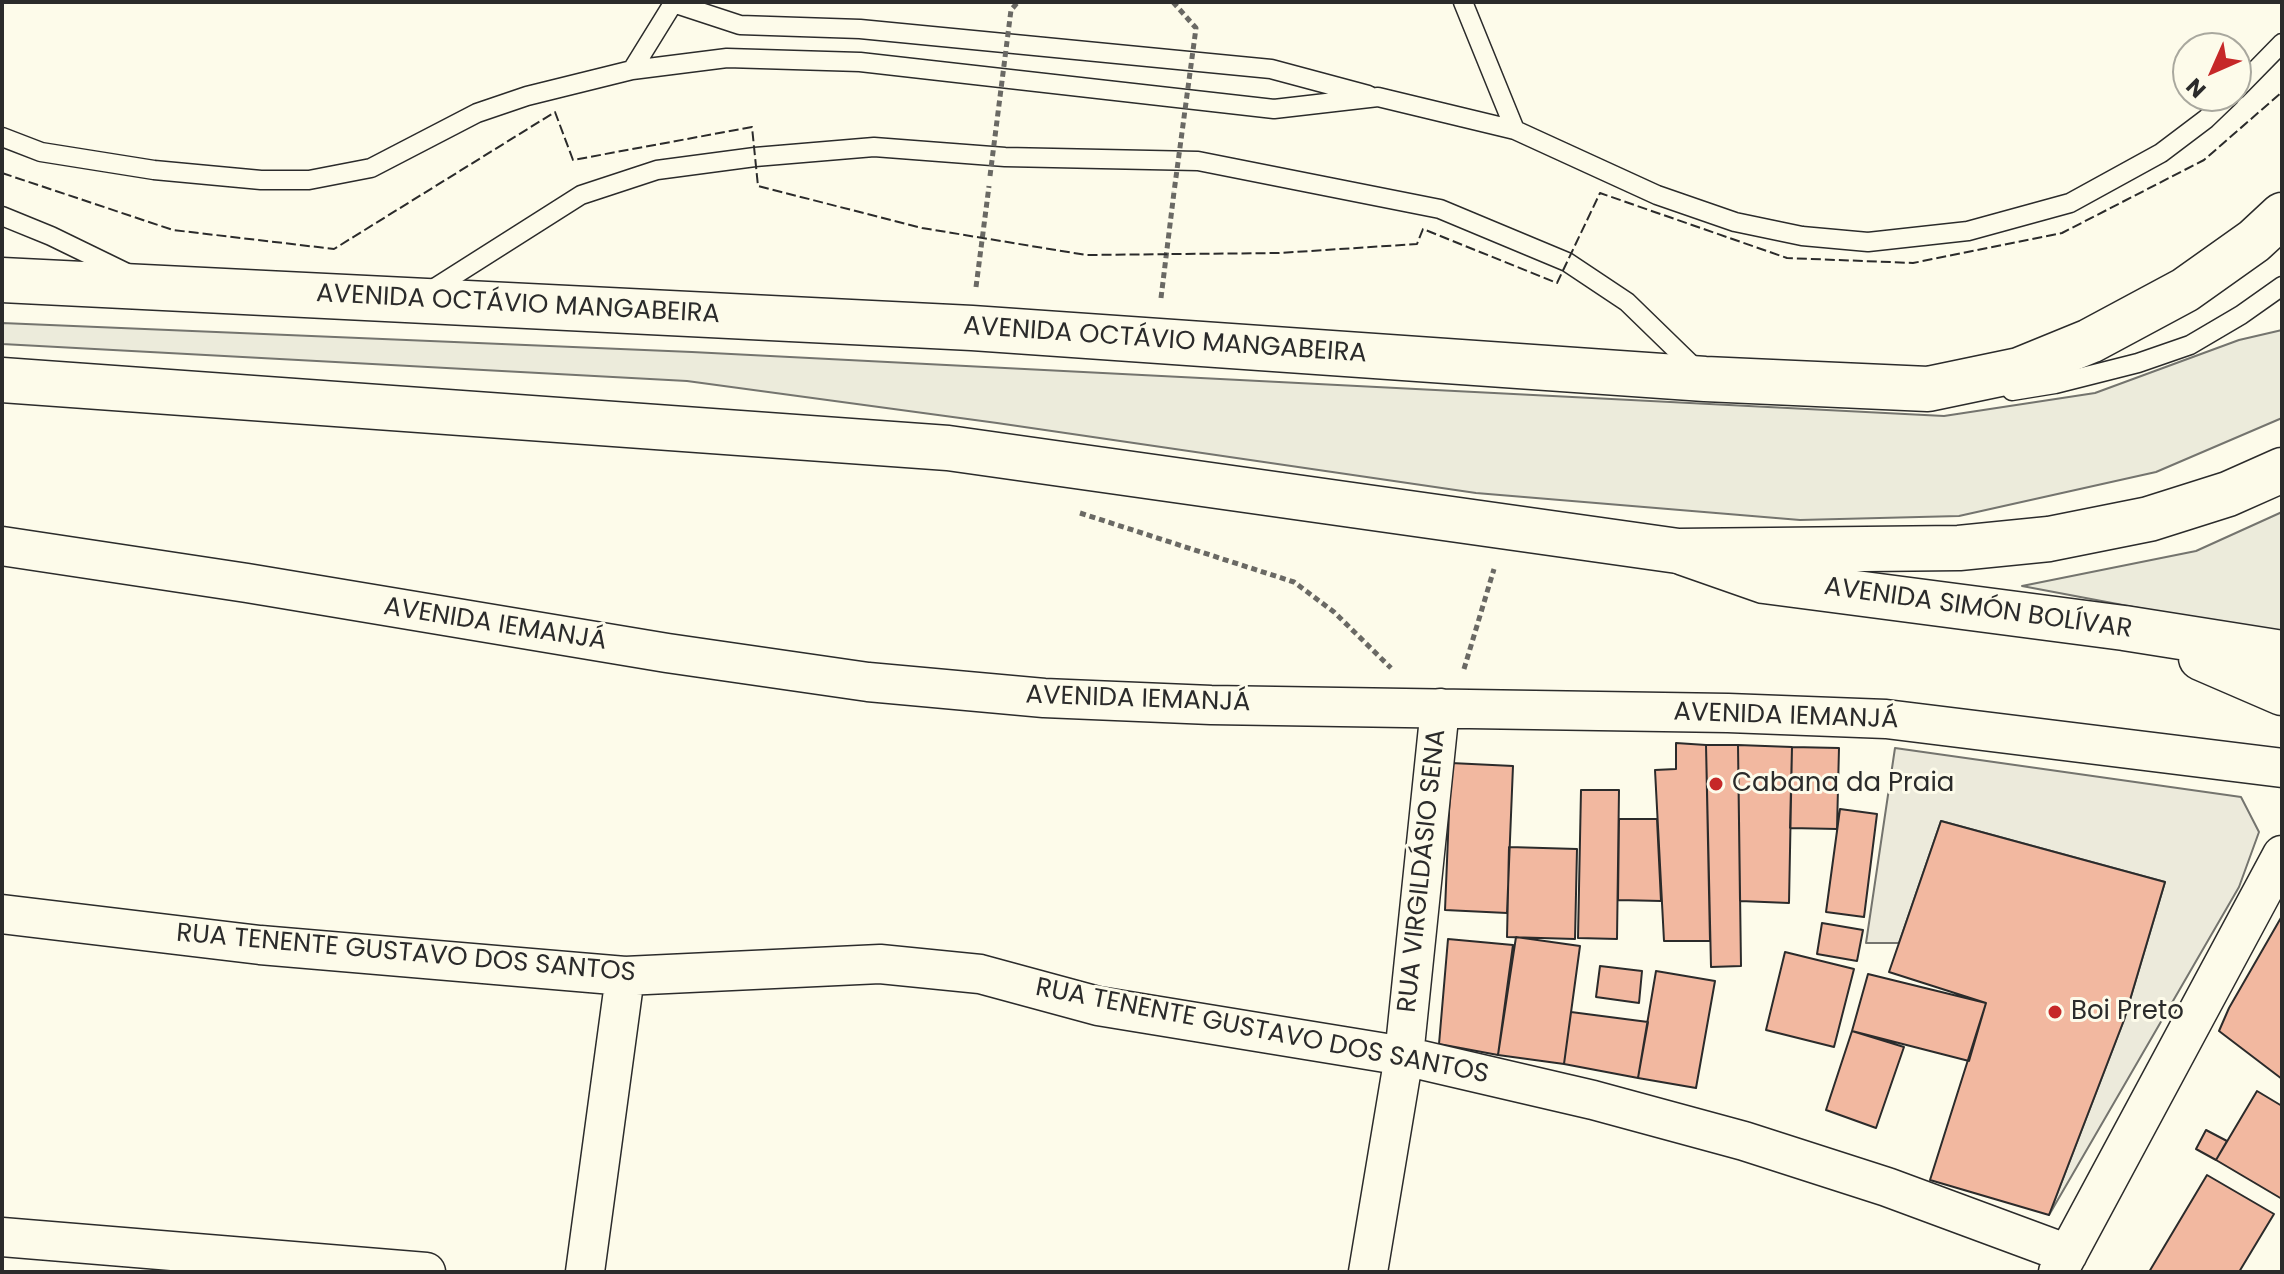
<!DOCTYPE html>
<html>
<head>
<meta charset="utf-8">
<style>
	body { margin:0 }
	#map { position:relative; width:2284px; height:1274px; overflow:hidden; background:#fdfbea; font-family:Poppins,sans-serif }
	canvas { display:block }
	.frame { position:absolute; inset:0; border:4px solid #2b2b2b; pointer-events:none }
	.north { position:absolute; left:2172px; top:32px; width:80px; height:80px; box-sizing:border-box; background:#fdfbea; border:2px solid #a9a89e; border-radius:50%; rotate:225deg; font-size:22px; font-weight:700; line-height:32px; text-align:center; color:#2b2b2b }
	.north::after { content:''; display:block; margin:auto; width:28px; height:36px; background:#c62828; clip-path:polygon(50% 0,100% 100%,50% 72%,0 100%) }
</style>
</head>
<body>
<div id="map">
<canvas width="2284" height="1274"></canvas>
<div class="frame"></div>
<div class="north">N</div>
</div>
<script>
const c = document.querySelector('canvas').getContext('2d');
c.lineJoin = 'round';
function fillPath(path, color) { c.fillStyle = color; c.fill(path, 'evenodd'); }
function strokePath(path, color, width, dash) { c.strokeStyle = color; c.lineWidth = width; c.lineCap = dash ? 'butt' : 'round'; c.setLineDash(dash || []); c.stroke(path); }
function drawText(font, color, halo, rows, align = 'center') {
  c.font = font + ' Poppins,sans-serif'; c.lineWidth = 6; c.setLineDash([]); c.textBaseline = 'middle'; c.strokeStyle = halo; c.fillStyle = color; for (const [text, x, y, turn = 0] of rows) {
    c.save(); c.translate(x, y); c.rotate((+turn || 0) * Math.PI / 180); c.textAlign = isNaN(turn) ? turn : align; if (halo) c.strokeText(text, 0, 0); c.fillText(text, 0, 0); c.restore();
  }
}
const green = new Path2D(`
	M2,323l690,29 1252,64 151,-23 144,-53 43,-10v88l-126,54 -197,44 -159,4 -324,-27 -479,-70 -310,-42 -685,-37z
	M2282,512v123l-260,-49 174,-35z`);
const parking = new Path2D(`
	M1895,748l346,49 18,35 -20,55 -190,328 75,-195 41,-138 -224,-61 -42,122h-33z`);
const building = new Path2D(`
	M1676,743l30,2 4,196h-46l-9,-171 21,-1z
	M1706,745h32l3,221 -30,1z
	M1738,745l54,2 -3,156 -49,-2z
	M1792,747l47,1 -2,81 -47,-1z
	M1451,763l62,3 -6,147 -62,-3z
	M1581,790h38l-2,149 -39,-1z
	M1840,809l37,5 -13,103 -38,-5z
	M1619,819h38l4,82 -43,-1z
	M1941,821l224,61 -41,138 -75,195 -119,-35 56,-177 -97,-31z
	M1509,847l68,2 -2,90 -68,-2z
	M2282,916v163l-63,-48 10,-23z
	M1822,923l41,7 -6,31 -40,-7z
	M1516,937l64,9 -16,118 -66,-9z
	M1448,939l65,6 -15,110 -59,-11z
	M1785,952l69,17 -20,78 -68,-17z
	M1600,966l42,5 -3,32 -43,-6z
	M1656,971l59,10 -19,107 -58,-10z
	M1868,974l118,29 -17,58 -117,-30z
	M1571,1012l77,10 -10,56 -74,-14z
	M1852,1031l52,16 -28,81 -50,-18z
	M2257,1091l25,15v93l-66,-39z
	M2206,1130l21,11 -11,19 -20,-11z
	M2207,1175l67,39 -35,58h-90z`);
const path = new Path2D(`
	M976,287l13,-101
	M1161,298l13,-106
	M1080,513l214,69 40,30 57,56
	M1464,669l30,-100`);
const lane = new Path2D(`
	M1463,2l52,128
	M673,3l67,22 120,4 411,40 97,26
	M632,70l42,-68
	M2236,90l46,-47
	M2,137l39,15 113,18 107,10h48l62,-12 106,-55 50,-17 105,-26 95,-12 133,4 414,47 104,-12 137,33 142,65 78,27 67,14 66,6 100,-11 102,-28 91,-50 45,-34 24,-23
	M2,216l49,20 76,37
	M425,294l156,-99 76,-25 98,-13 119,-10 131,10 193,4 242,48 127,53 60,40 71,69
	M2012,391l43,-7 83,-21 52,-18 51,-30 41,-29`);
const street = new Path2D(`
	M2,546l245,37 420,70 201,29 176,16 167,7 517,8 158,6 396,49
	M2,914l258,31 365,31 255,-12 100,10 118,32 306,50 189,44 151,41 143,46 181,67
	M2,1237l424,35
	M585,1272l40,-296
	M1368,1272l36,-216 36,-348
	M2058,1272l224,-417`);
const secondary = new Path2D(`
	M1684,553l80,28 360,47 158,25
	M2201,658l81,35`);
const primary = new Path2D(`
	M2,280l970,48 733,51 223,10 91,-19 71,-29 95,-51 69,-49 28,-26
	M2,380l946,68 730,103 281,-3 90,-9 100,-20 79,-25 54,-24`);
const pathBridge = new Path2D(`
	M1173,2l23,26 -22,164
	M990,176l21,-166 7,-8`);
const fence = new Path2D(`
	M2,173l171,57 161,19 221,-137 18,48 179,-33 6,59 164,42 164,27 193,-2 138,-9 6,-15 134,54 43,-90 187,65 126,5 149,-30 142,-73 78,-68`);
const markers = [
	[1716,784,8,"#c62828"],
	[2055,1012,8,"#c62828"]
];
const streetNames = [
	["AVENIDA OCTÁVIO MANGABEIRA",518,305,3],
	["AVENIDA OCTÁVIO MANGABEIRA",1165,341,4],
	["AVENIDA SIMÓN BOLÍVAR",1978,609,8],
	["AVENIDA IEMANJÁ",495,625,9],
	["AVENIDA IEMANJÁ",1138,700,2],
	["AVENIDA IEMANJÁ",1786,717,2],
	["RUA VIRGILDÁSIO SENA",1423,871,-84],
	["RUA TENENTE GUSTAVO DOS SANTOS",406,954,5],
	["RUA TENENTE GUSTAVO DOS SANTOS",1262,1032,11]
];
const poiNames = [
	["Cabana da Praia",1732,784],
	["Boi Preto",2071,1012]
];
fillPath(green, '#ecebdb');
strokePath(green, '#74746e', 2);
fillPath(parking, '#eceadb');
strokePath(parking, '#74746e', 2);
fillPath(building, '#f2b8a0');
strokePath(building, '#2b2b2b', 2);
strokePath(lane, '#2b2b2b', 21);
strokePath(street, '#2b2b2b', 41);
strokePath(secondary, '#2b2b2b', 47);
strokePath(primary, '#2b2b2b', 47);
strokePath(path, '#6a6964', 5, [6, 4]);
strokePath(lane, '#fdfbea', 18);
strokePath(street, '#fdfbea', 38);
strokePath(secondary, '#fdfbea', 44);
strokePath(primary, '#fdfbea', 44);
strokePath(pathBridge, '#6a6964', 5, [6, 4]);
strokePath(fence, '#2b2b2b', 2, [10, 4]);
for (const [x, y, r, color] of markers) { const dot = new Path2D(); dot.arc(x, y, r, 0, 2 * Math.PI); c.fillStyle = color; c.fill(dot); strokePath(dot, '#fdfbea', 3); }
drawText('26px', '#2b2b2b', '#fdfbea', streetNames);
drawText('26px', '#2b2b2b', '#fdfbea', poiNames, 'left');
</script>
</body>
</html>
